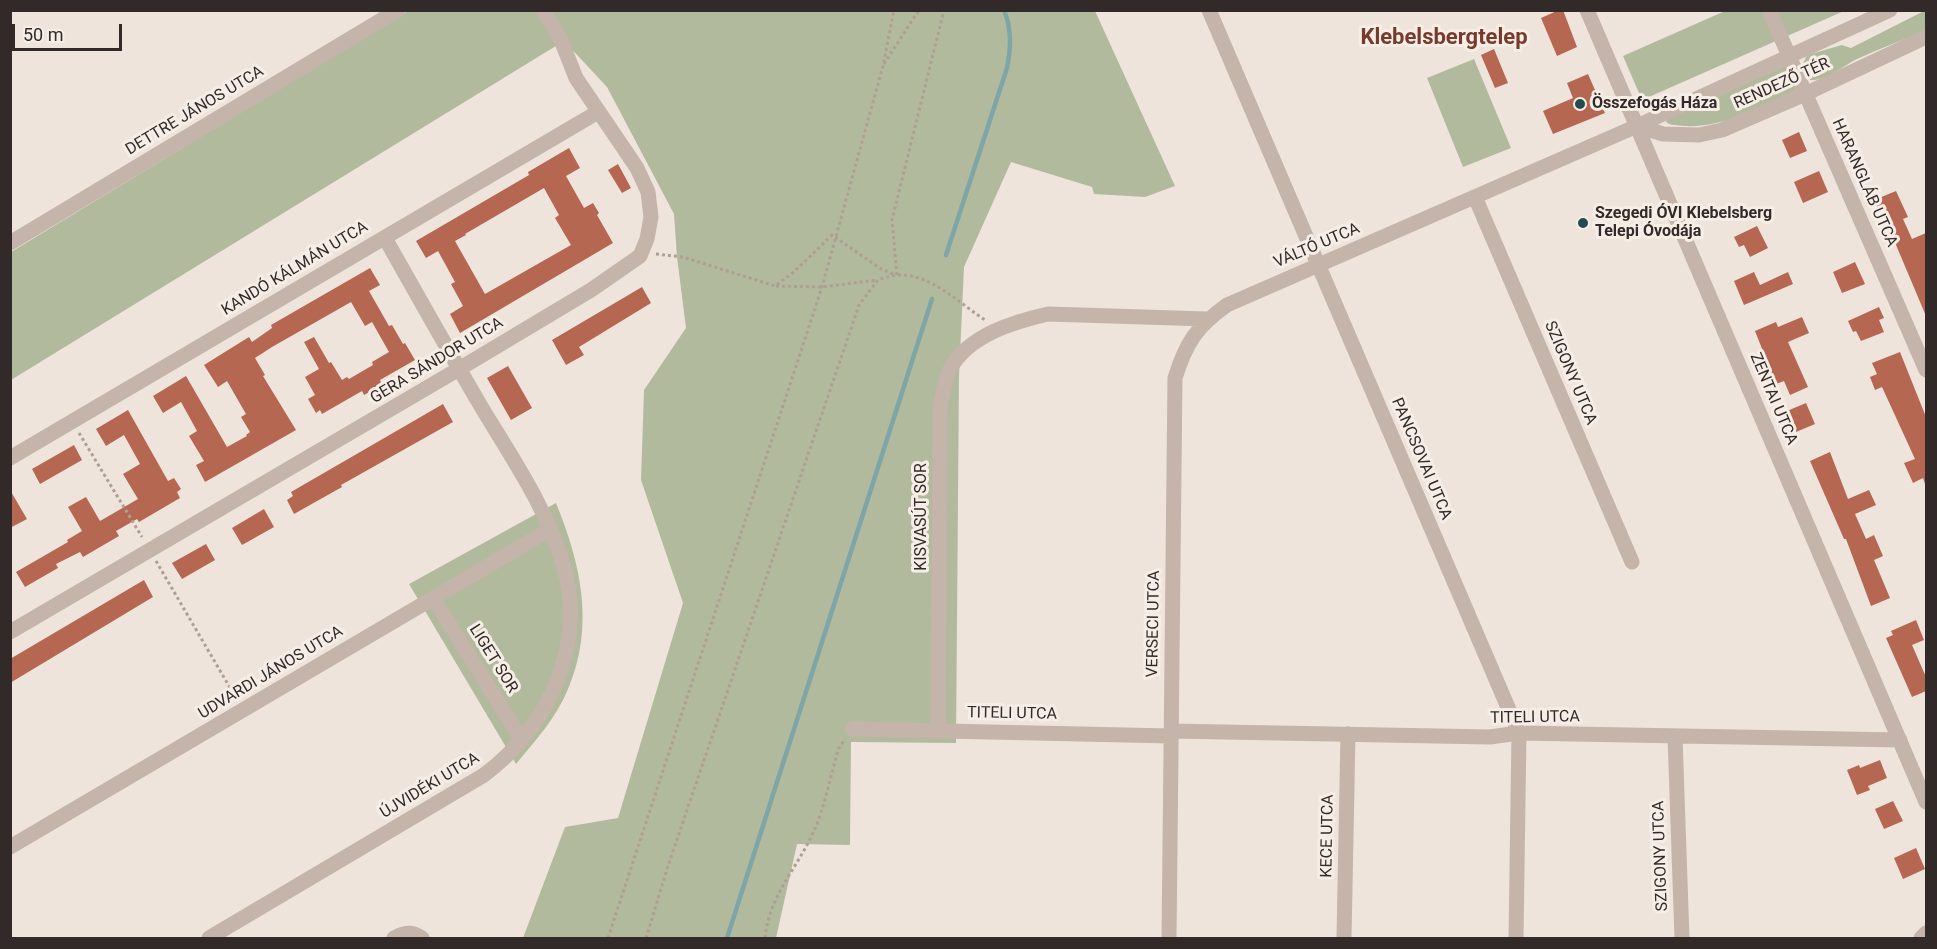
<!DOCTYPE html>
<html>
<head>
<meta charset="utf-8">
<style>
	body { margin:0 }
	#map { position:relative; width:1937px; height:949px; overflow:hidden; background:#eee4db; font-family:Roboto,sans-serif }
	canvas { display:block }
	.frame { position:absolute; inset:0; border:12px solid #322a28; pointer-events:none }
	.scale { position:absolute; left:12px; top:24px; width:110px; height:27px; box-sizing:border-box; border:3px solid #322a28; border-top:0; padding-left:8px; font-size:18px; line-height:21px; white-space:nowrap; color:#322a28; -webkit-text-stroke:4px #f6eee6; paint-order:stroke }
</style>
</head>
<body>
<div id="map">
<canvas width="1937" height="949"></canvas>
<div class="frame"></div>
<div class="scale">50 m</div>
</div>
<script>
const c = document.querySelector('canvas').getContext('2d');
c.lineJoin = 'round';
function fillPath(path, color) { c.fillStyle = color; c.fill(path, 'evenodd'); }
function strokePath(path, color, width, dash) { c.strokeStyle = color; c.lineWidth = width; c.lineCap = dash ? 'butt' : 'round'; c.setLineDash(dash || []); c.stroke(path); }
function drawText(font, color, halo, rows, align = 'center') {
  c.font = font + ' Roboto,sans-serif'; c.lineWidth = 6; c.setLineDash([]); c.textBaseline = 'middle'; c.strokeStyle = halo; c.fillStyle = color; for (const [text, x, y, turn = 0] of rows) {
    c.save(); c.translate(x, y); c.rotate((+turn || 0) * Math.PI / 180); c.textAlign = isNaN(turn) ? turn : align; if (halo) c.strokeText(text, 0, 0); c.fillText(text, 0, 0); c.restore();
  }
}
const green = new Path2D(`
	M408,11h687l80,175 -30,11 -51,-3 -2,-7 -81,-25 -47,105 -5,110 -3,366 -105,-1 -1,103 -53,-1 -21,94h-253l42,-111 53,-9 65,-215 -42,-123 3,-90 42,-62 -9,-71 -3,-43 -67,-127 -43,-46 -553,339v-128z
	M1725,11h119l-202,89 -19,-44z
	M1924,11h2v21c-24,7 -46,17 -69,27 -14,7 -31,22 -47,21l-8,-14 5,-11 35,-10 9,3z
	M1474,59l37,89 -48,19 -36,-89z
	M1787,65l4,4 5,21c-35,17 -72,38 -112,36 -7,-1 -13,0 -18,-4l1,-3z
	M556,503c25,61 39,123 12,186 -11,28 -33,52 -52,75l-107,-180z`);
const stream = new Path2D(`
	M946,255l61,-187c4,-20 5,-38 -3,-58
	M727,938l205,-639`);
const building = new Path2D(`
	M1559,10h4l14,37 -20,9 -16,-38z
	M1494,49l14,34 -13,5 -14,-33z
	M1588,74l17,39 -52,21 -10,-23 30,-13 -6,-15z
	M1799,132l8,19 -17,7 -8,-18z
	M569,148l11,20 -14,8 18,32 9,-5 6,10 -2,2 16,28 -153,90 -10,-19 13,-8 -12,-22 4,-2 -17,-31 -12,7 -10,-17 113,-66 -1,-3zM544,188l15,27 -4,3 16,27 -86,49 -30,-53 11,-6 -1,-1z
	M618,164l13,24 -9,5 -14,-23z
	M1819,171l9,21 -25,11 -9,-21z
	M1896,191l12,26 -5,2 9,20 14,-6v83l-38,-90 -2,1 -12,-27z
	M1757,226l11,22 -18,9 -6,-12 -5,2 -5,-10z
	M1855,262l10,22 -23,9 -9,-21z
	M370,268l10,17 -11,6 20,35 3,-1 11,19 2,-1 10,17 -35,20 2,5 -18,10 -2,-4 -40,23 -2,-4 -4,3 -8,-14 7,-4 -10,-18 14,-8 -15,-27 10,-5 15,26 2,-1 11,18 5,-3 2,2 24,-14 -1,-3 17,-10 -17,-30 -7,4 -14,-24 -79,45 -17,11 10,17 -2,1 33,54 -91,52 -9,-17 8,-4 -15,-25 8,-5 -16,-29 -18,11 -10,-17 33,-20 41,71 20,-11 -1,-1 4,-3 -9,-15 5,-3 -19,-33 -9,6 -14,-22 45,-28 3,5 20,-14 -1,-3z
	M1754,272l6,13 28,-13 5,12 -49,21 -10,-24z
	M642,287l9,16 -72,44 5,8 -18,10 -14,-25z
	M1879,307l5,11 -5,2 5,12 -23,9 -5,-10 -3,1 -5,-11z
	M1802,317l7,16 -21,9 20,45 -18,8 -6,-14 -8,3 -21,-53 21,-9 2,5z
	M1900,352l26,65v70l-3,-9 -10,5 -9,-20 11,-4 -33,-72 -7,3 -5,-13 7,-3 -5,-11z
	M508,366l24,42 -21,12 -24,-42z
	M1806,403l9,21 -19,8 -9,-21z
	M443,404l10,18 -112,63 1,2 -48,27 -7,-14 6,-4 -2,-4z
	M128,410l40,71 6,-3 7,11 -4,3 3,6 -41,24 -2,-3 -21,12 3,5 -36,21 -3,-5 -24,12 2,4 -33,19 -9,-15 52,-30 -1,-2 15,-9 -14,-24 18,-10 14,24 38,-22 -15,-25 17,-10 -16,-29 -18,11 -10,-17z
	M74,445l8,15 -42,24 -8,-15z
	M1830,452l18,47 21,-9 7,15 -21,9 11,25 8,-4 9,21 -9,4 16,38 -19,8 -25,-67h-2l-34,-78z
	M10,490l17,29 -17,9z
	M264,509l10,18 -32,18 -10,-17z
	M206,544l9,16 -33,19 -10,-16z
	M144,580l9,17 -143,86v-24z
	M1916,620l8,20 -12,5 14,32v14l-14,6 -26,-59 7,-3 -2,-4z
	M1880,760l7,18 -19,8 2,4 -13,5 -10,-25 12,-5 1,3z
	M1893,801l10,20 -19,8 -9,-20z
	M1916,848l9,21 -22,10 -9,-21z`);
const path = new Path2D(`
	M884,64l35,-54
	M656,254l27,3 92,29 20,-15 37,-36 49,34 14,6
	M897,275l-5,-55 52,-210
	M776,286l46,1 55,-7
	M79,433l63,104
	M156,561l80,137
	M608,938l214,-651 61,-221 11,-56
	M646,938l22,-72 191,-561 19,-25c6,-2 12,-4 19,-5 33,-2 62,28 88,45
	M765,938c4,-42 31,-68 48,-105 12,-25 17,-58 26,-85l6,-9`);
const minor = new Path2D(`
	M1209,10l310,723 -3,205
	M1587,10l339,792
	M1769,10l157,360
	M1637,126l26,8 36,1 23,-5 83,-36 121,-57
	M1475,197l157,365
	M10,243l388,-233
	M10,458l588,-346
	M433,598l89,142
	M10,632l449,-263 132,-79 49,-34 7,-17 4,-22 -3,-25 -11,-24 -61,-90 -15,-38 -18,-30
	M853,729l318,7
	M938,730l2,-325c3,-12 5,-26 10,-36 19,-34 63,-47 98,-55l159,5
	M1171,731l319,6 29,-4 381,7
	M1675,737l7,201
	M10,847l539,-317
	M209,938l275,-163c65,-49 103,-130 79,-211 -17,-58 -53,-109 -84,-161 -32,-55 -63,-110 -94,-165
	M394,938c11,-6 17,-7 28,0
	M1169,938l6,-560c11,-35 21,-51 52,-73l410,-179 253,-116
	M1344,938l4,-204
	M1921,938l5,-5`);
const markers = [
	[1580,104,6,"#234c4e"],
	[1583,223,6,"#234c4e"]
];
const streetNames = [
	["RENDEZŐ TÉR",1782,84,-24],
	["DETTRE JÁNOS UTCA",195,111,-31],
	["HARANGLÁB UTCA",1864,183,66],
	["VÁLTÓ UTCA",1317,246,-23],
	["KANDÓ KÁLMÁN UTCA",295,269,-31],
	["GERA SÁNDOR UTCA",437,361,-31],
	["SZIGONY UTCA",1570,373,67],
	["ZENTAI UTCA",1773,399,67],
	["PANCSOVAI UTCA",1421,459,67],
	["KISVASÚT SOR",922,517,-90],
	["VERSECI UTCA",1154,624,-89],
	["LIGET SOR",493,659,58],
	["UDVARDI JÁNOS UTCA",271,673,-31],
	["TITELI UTCA",1012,714,1],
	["TITELI UTCA",1535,718,-1],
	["ÚJVIDÉKI UTCA",430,786,-31],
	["KECE UTCA",1328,836,-89],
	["SZIGONY UTCA",1661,856,-92]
];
const poiNames = [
	["Összefogás Háza",1592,104],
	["Szegedi ÓVI Klebelsberg",1595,214],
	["Telepi Óvodája",1595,232]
];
const districtNames = [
	["Klebelsbergtelep",1444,38]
];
fillPath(green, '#b2ba9d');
strokePath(stream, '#7ea6a7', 4.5);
fillPath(building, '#b56752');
strokePath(path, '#af9e93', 3, [3, 3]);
strokePath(minor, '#c4b4a9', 15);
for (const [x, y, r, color] of markers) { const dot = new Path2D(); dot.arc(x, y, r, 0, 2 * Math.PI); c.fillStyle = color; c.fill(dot); strokePath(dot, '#f6eee6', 2); }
drawText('16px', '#322a28', '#f6eee6', streetNames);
drawText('bold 16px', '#322a28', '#f6eee6', poiNames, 'left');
drawText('bold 22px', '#763b2c', '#f6eee6', districtNames);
</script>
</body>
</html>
